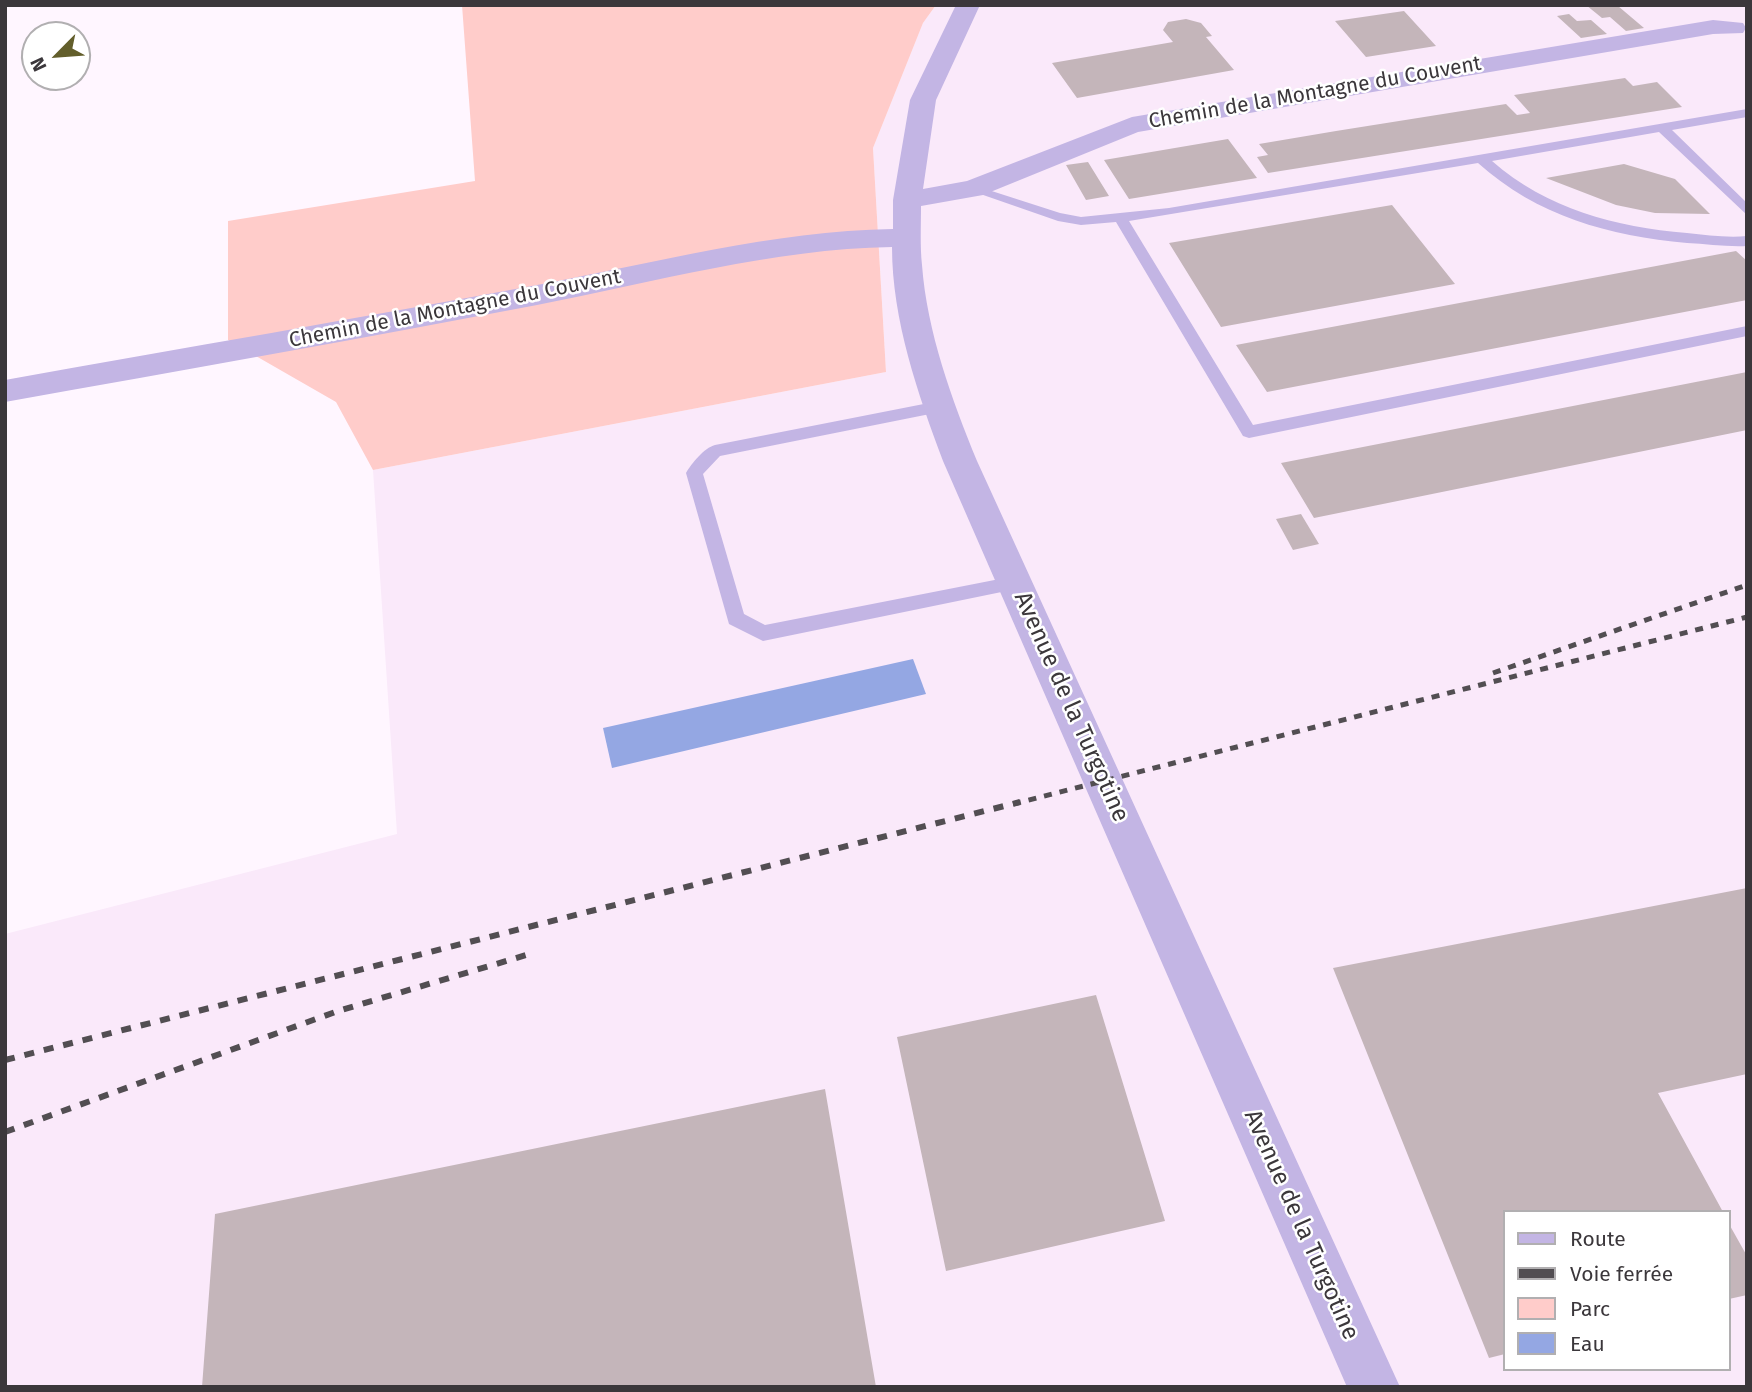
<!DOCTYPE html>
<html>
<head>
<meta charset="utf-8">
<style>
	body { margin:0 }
	#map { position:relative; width:1752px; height:1392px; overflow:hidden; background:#fff6ff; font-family:"Fira Sans",sans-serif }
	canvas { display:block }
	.frame { position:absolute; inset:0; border:7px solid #3b373b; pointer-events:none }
	.legend { position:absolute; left:1503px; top:1210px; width:228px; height:161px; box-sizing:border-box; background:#fff; border:2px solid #b1afb1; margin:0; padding:9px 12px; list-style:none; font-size:21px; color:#3b373b }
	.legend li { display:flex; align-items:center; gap:14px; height:35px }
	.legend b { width:35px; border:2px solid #b1afb1 }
	.north { position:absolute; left:21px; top:21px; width:70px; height:70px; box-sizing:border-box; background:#fff; border:2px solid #b1afb1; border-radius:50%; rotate:245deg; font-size:19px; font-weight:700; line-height:28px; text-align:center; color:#3b373b }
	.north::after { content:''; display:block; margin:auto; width:24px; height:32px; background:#625e2b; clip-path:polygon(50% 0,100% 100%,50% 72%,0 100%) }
</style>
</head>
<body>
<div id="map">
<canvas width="1752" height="1392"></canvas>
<div class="frame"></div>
<ul class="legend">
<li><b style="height:9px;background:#c3b5e4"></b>Route</li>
<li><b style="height:9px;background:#524e52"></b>Voie ferrée</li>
<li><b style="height:19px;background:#ffccca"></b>Parc</li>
<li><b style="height:19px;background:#94a7e3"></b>Eau</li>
</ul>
<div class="north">N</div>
</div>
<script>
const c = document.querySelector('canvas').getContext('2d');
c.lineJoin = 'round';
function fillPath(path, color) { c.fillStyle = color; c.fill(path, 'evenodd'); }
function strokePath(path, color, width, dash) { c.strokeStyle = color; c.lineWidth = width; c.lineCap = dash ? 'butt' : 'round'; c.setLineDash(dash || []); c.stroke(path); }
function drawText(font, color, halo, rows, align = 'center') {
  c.font = font + ' "Fira Sans",sans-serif'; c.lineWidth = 5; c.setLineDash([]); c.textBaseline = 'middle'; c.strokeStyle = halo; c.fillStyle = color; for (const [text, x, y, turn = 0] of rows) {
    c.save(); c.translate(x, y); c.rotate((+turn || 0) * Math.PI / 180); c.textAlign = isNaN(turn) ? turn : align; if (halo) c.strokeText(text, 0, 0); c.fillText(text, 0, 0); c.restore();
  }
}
const built = new Path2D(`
	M936,5h811v1382h-1742v-453l392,-100 -24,-364 513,-98 -13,-224 50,-125zM1505,1212h224v157h-224z`);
const green = new Path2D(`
	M462,5h474l-13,18 -50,125 13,224 -513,98 -37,-68 -108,-62v-119l247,-40z`);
const water = new Path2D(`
	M913,659l13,35 -314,74 -9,-40z`);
const building = new Path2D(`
	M1586,5l32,1 26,22 -18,3 -16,-14 -8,1z
	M1404,11l32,35 -70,11 -31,-36z
	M1569,14l8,7 14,-1 16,14 -26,4 -24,-22z
	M1186,19l15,4 11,13 -6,1 28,33 -157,28 -25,-35 121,-21 -10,-12 5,-8z
	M1625,78l8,8 24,-4 25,25 -414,66 -11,-16 11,-2 -9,-11 77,-13 170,-27 11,11 13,-2 -16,-18z
	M1228,139l29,39 -128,21 -25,-39z
	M1088,162l21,34 -23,4 -20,-35z
	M1624,164l51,15 35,35 -55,-1 -39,-8 -70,-27z
	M1392,205l63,79 -234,43 -52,-84z
	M1736,251l11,10v39l-480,92 -31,-47z
	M1747,372v58l-433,88 -33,-55z
	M1301,514l18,30 -26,6 -17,-31z
	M1747,888v186l-89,19 65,119h-218v142l-16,4 -156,-390z
	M1096,995l69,226 -219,50 -49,-234z
	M825,1089l51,298h-674l13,-173z
	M1729,1224l18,32v39l-18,4z`);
const service = new Path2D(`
	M1747,109v8l-75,13 75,73v12l-88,-83 -167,29c55,48 123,66 195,72 20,2 40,5 60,3v10c-20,1 -40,-2 -60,-3 -78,-7 -150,-27 -209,-80l-349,58 124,204 494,-99v10l-498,102 -6,-2 -127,-214 -35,3 -23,-4 -92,-32 7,-4 87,28 21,4 88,-9z
	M939,401l6,2v8l-225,45 -17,18 41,140 21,11 250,-49 6,2 3,5 -3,5 -258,53 -34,-17 -43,-151c6,-10 18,-25 29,-28z`);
const minor = new Path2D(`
	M956,5h24l-44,95 -13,89 44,-8 165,-64 581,-97 30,3 3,5 -3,5 -30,1 -575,98 -155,63 -62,11c0,20 -1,40 1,59 5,67 30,135 55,196l423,926h-53l-404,-926c-25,-67 -51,-141 -51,-214 -120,2 -237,35 -355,58 -177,34 -354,65 -532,97v-22c178,-32 355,-62 532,-95 118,-22 235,-54 356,-56v-29l17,-100z`);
const railFar1 = new Path2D(`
	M1493,673l254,-88
	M1013,804l734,-187`);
const rail = new Path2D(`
	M5,1060l1015,-258
	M5,1132l333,-121 195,-58`);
const farStreetnames = [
	["Chemin de la Montagne du Couvent",1315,93,-10],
	["Chemin de la Montagne du Couvent",455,309,-11]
];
const streetNames = [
	["Avenue de la Turgotine",1071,707,66],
	["Avenue de la Turgotine",1301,1225,66]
];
fillPath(built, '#fae9fa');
fillPath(green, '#ffccca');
fillPath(water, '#94a7e3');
fillPath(building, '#c4b5ba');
fillPath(service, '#c3b5e4');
fillPath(minor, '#c3b5e4');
strokePath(railFar1, '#524e52', 5, [8, 8]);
strokePath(rail, '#524e52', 6, [10, 10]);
drawText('21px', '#3b373b', '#fff', farStreetnames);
drawText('24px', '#3b373b', '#fff', streetNames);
</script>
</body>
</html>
